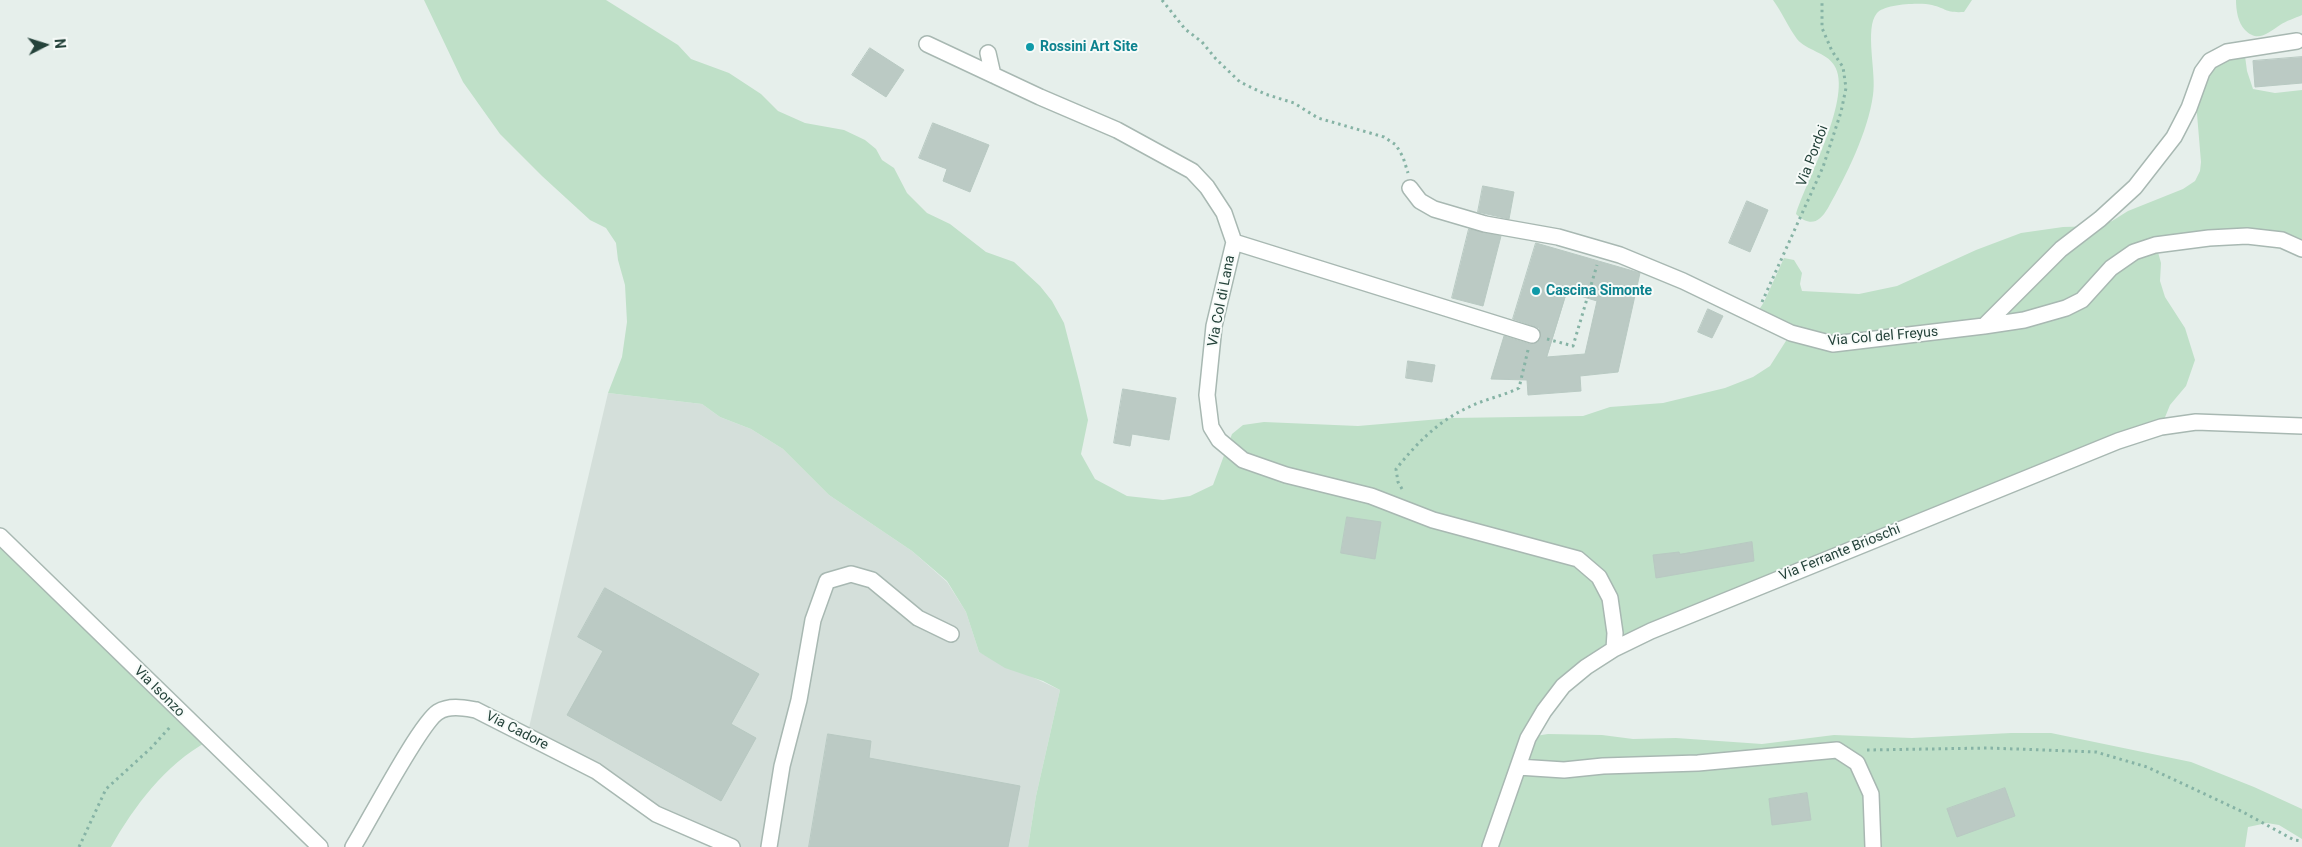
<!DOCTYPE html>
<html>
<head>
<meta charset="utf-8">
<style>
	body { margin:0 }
	#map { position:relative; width:2302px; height:847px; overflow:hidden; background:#e6efeb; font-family:Roboto,sans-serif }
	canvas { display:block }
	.north { position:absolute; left:20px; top:20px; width:50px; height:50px; -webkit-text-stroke:4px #f7fbf9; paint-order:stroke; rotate:85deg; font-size:14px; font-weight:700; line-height:20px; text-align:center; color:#24423a }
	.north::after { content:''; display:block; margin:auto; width:18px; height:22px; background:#24423a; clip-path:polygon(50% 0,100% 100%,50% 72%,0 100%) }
</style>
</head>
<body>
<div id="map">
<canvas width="2302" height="847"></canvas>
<div class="north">N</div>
</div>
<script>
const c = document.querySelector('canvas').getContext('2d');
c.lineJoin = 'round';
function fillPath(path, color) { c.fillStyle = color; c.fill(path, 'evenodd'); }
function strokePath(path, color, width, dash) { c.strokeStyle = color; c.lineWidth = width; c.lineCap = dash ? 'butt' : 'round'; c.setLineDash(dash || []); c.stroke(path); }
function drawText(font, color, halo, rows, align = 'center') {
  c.font = font + ' Roboto,sans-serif'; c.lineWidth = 4; c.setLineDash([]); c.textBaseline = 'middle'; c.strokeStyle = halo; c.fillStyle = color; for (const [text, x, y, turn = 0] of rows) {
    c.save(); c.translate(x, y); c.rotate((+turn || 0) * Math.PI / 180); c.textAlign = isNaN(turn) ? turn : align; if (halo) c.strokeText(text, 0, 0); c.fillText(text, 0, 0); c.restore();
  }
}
const built = new Path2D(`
	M608,393l94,11 18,13 31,12 32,20 46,46 83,56 35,31 19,30 13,40 81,38 -24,106 -8,51h-301l-200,-111z`);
const green = new Path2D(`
	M424,0h182l72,45 13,14 38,14 32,21 17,17 27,12 39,7 21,10 11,9 6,11 12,8 13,25 20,20 23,11 36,28 28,10 26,24 12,15 12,22 15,58 9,39 -7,34 14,25 32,17 36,4 27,-4 23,-11 19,-51 11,-9 21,-3 94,4 94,-8 131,-2 27,-9 53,-4 62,-15 28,-11 17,-11 21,-33 -36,-17 9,-14 20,-44 10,2 8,13 -2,11 2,7 57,3 38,-8 79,-36 45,-17 42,-6 35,-1 14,-5 16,-10 55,-22 12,-8 5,-10 1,-9 -5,-60 18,-41 31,-5 2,15 6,18 22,4 27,-3v159l-20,-9 -126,5 5,18 -1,18 5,16 20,31 10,32 -9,26 -16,19 -9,22 -43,14 -532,226 -57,70 19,-3 54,1 31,4 43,-1 86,6 72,-9 78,3 99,-5h40l140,29 63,25 48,22v30l-23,-14 -12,-2 -19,4 -3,20h-1217l8,-51 24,-106 -17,-9 -38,-13 -26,-16 -13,-40 -19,-31 -35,-30 -83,-56 -46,-46 -32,-20 -31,-12 -18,-13 -94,-11 14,-36 5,-35 -2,-37 -7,-25 -2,-17 -10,-15 -16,-8 -48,-44 -42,-42 -37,-52z
	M1773,0h199l-8,12c-19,1 -16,-3 -32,-7 -11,-3 -48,-1 -55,8 -13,15 0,61 -4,82 -5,37 -27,81 -45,113 -9,15 -18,19 -32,6 10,-33 58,-119 38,-149 -8,-13 -27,-14 -37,-26 -9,-12 -15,-27 -24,-39z
	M2236,0h66v15c-7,3 -16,6 -22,10 -12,8 -22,18 -35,5 -7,-7 -9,-20 -9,-30z
	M0,536l208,205c-43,24 -73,64 -97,106h-111z`);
const building = new Path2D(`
	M870,48l34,22 -18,27 -34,-22z
	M2302,57v26l-47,4 -2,-26z
	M933,123l56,22 -19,47 -27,-11 4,-12 -28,-11z
	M1483,186l31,6 -5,27 -31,-7z
	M1747,201l21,9 -18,42 -21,-9z
	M1469,229l32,7 -18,70 -31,-8z
	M1536,243l104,30 -22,99 -38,4 1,15 -53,4 -1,-15 -36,-1 13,-43 26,8 8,-2 3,-4 -2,-10 -26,-9zM1567,292l30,9 -12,53 -38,3z
	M1708,309l15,7 -11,22 -14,-6z
	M1408,361l27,4 -3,17 -26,-4z
	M1123,389l53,9 -7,42 -37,-6 -2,12 -16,-3z
	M1347,517l34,5 -6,37 -34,-6z
	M1752,542l2,19 -98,17 -3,-23 26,-3 1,2z
	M605,588l154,86 -28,50 25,14 -35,63 -154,-86 36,-64 -25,-14z
	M828,734l43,7 -2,17 151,28 -12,61h-199z
	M2005,788l10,28 -58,21 -10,-28z
	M1807,793l4,27 -39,5 -3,-26z`);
const path = new Path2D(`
	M1162,0l23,29 17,13 14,17 24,23 25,12 29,9 24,15 66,19 12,8 7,12 5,16
	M1762,302l61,-135 18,-55 5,-24 -3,-21 -11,-16 -10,-23v-28
	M1547,339l26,7 24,-81
	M1402,489l-4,-7 -2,-13c21,-26 42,-48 73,-62 16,-8 34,-11 50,-19l9,-38
	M1867,750l122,-2 107,4 51,15 96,45 51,28 8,1
	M79,847l27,-58 45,-41 20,-22`);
const minor = new Path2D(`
	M927,44l113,53 77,33 75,41 15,16 17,26 10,29 -20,84 -7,69 4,32 8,13 24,20 43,15 85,21 62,24 145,39 21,18 11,21 5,35 -1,16
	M988,53l5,22
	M1410,188l10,13 14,8 51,15 73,13 62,18 63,26 108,52 42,11 151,-18 40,-6 42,-12 16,-8 29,-32 23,-16 21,-7 54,-7 38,-2 35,4 20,9
	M1234,242l298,93
	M1984,326l77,-77 39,-30 35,-32 39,-50 15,-29 13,-36 8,-11 17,-9 70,-11
	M0,536l320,311
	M1518,767l46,3 39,-4 95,-3 139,-13 20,13 14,31 2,53
	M353,847c15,-24 67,-124 85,-135 12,-7 26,-4 38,-2l120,61 60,43 76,33
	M769,847l13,-81 17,-66 14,-80 14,-39 24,-7 21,6 46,38 33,16
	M1490,847l38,-109 16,-27 19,-25 23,-19 28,-18 37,-18 467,-190 43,-14 35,-5 106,4`);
const markers = [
	[1030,47,5,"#0f9aa8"],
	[1536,291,5,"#0f9aa8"]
];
const cultureNames = [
	["Rossini Art Site",1040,47],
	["Cascina Simonte",1546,291]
];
const streetNames = [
	["Via Pordoi",1813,156,-69],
	["Via Col di Lana",1222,301,-79],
	["Via Col del Freyus",1883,337,-5],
	["Via Ferrante Brioschi",1840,553,-22],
	["Via Isonzo",159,692,45],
	["Via Cadore",517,731,27]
];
fillPath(built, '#d4dfda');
fillPath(green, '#bfe0c8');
fillPath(building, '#bbcac4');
strokePath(building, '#b8c9c2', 1);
strokePath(minor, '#a8b8b2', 18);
strokePath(path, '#86b3a5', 3, [2.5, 4]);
strokePath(minor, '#fff', 15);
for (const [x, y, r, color] of markers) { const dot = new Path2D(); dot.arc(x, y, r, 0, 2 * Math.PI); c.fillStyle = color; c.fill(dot); strokePath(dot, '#f7fbf9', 2); }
drawText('bold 14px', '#0d838f', '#f7fbf9', cultureNames, 'left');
drawText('14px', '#24423a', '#f7fbf9', streetNames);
</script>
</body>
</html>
